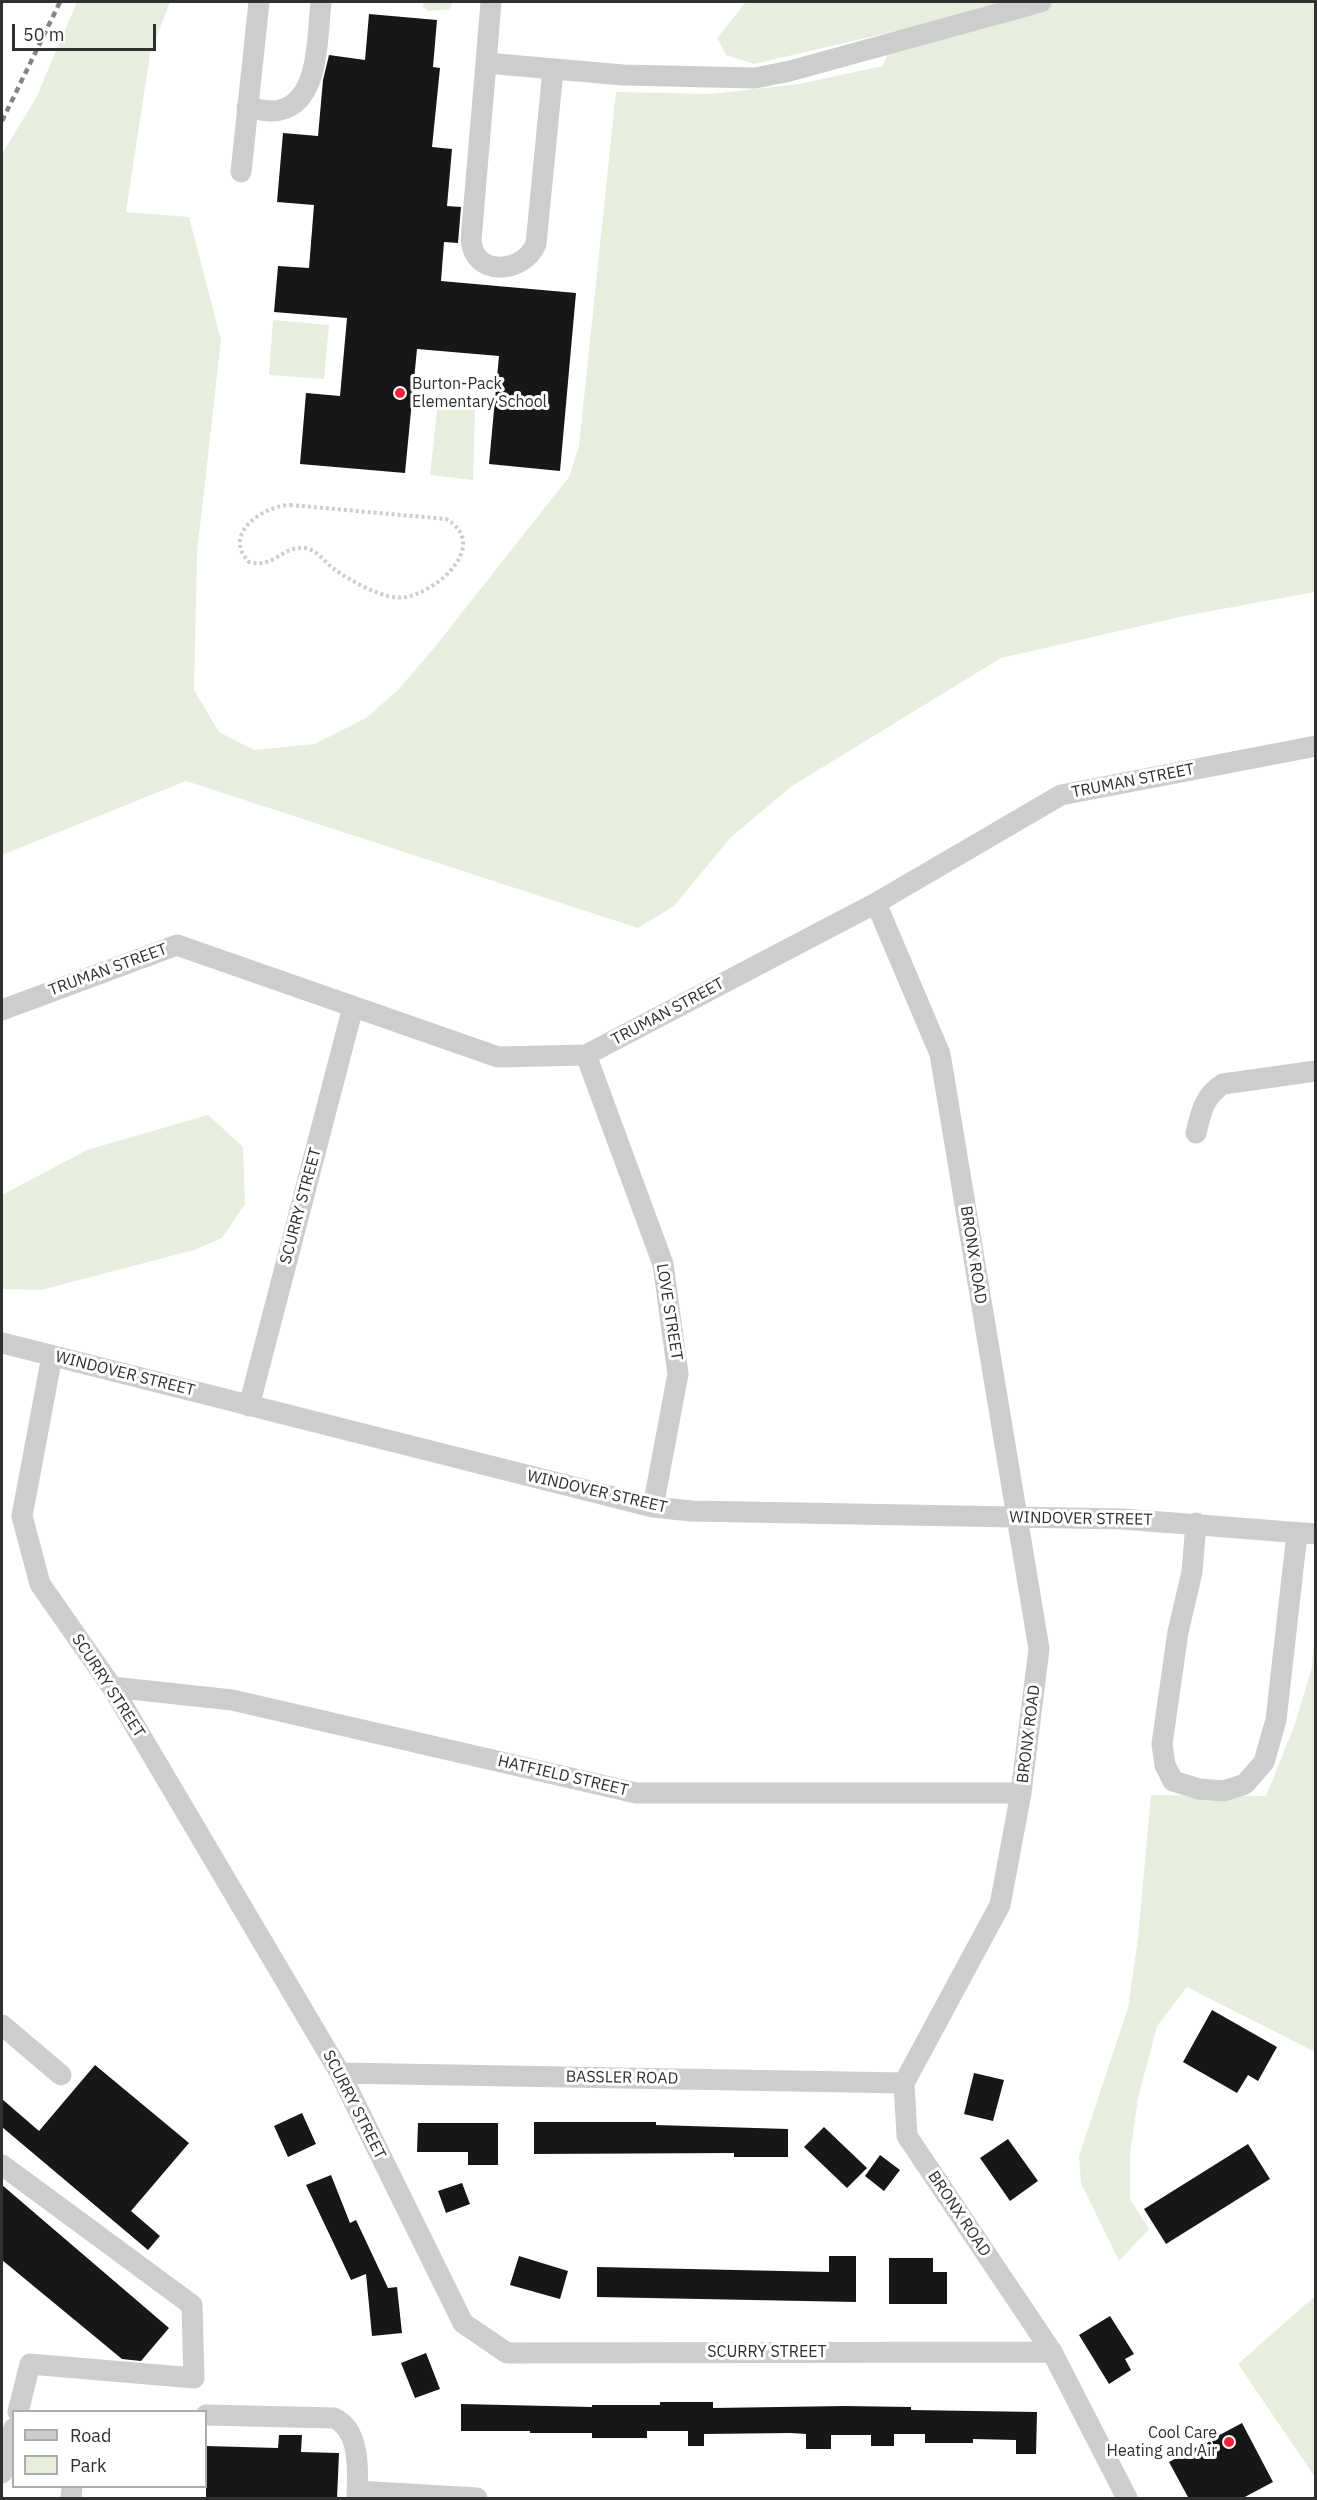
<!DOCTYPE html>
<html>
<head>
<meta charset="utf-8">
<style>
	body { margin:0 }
	#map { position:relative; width:1317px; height:2500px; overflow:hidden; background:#fff; font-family:"IBM Plex Sans",sans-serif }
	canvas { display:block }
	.frame { position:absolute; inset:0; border:3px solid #303030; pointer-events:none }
	.legend { position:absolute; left:12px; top:2410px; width:195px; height:78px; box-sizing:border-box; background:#fff; border:2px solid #acacac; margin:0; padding:8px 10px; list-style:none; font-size:18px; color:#303030 }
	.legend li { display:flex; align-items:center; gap:12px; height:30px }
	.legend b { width:30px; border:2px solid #acacac }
	.scale { position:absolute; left:12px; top:24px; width:144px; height:27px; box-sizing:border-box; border:3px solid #303030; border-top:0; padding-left:8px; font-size:18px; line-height:21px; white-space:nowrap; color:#303030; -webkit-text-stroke:4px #fff; paint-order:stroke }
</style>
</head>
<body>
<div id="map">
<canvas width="1317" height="2500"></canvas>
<div class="frame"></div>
<ul class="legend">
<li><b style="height:8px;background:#cdcdcd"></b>Road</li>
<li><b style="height:16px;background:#e7eedd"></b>Park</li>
</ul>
<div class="scale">50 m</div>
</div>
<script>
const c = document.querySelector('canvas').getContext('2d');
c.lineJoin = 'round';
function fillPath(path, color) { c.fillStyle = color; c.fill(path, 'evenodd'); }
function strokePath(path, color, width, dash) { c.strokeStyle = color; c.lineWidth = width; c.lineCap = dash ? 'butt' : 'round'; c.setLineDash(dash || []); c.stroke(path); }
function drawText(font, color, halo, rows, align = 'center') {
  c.font = font + ' "IBM Plex Sans",sans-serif'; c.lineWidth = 6; c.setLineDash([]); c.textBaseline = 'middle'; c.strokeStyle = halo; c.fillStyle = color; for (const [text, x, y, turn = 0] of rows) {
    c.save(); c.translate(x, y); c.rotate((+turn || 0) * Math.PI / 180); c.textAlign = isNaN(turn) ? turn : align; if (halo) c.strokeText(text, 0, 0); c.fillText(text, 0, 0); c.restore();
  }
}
const green = new Path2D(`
	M77,2h93l-20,52 -24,158 63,5 32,123 -24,213 -3,137 25,42 35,18 61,-6 51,-26 32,-28 36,-42 135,-171 10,-31 37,-354 95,2 88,-10 84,-18 13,-35 -142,33 -28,-9 -9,-17 29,-36h569v590l-131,24 -183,42 -209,128 -62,52 -56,68 -36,22 -452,-147 -184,74v-701l34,-56z
	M424,2h29l-3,7 -21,2 -6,-4z
	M273,320l56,5 -5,54 -55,-4z
	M438,403l37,3 -2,74 -43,-5z
	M208,1115l35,32 2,57 -23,34 -28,12 -153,40 -39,-1v-94l85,-45z
	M1315,1620v432l-128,-65 -30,39 -19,72 -8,56v45l19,30 -30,32 -38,-78 -2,-27 49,-148 10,-70 13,-143 115,1 29,-72 17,-57z
	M1315,2296v181l-77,-113z`);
const building = new Path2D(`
	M369,14l68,6 -4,47 7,1 -8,79 20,2 -5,57 14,1 -3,36 -14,-1 -3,39 135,12 -16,178 -71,-7 10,-108 -82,-7 -12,124 -105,-9 6,-71 34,3 7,-78 -73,-6 4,-46 31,2 5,-63 -37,-3 6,-69 35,3 5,-56 6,-25 36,5z
	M1212,2010l65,37 -19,34 -10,-6 -11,18 -54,-31z
	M95,2065l94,78 -58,68 29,25 -12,14 -146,-123v-28l37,32z
	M974,2073l30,7 -11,41 -29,-7z
	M302,2113l14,31 -28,13 -14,-31z
	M534,2122h122v3l132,4v28h-54v-4l-200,1z
	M418,2123h80v42h-30v-13h-51z
	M824,2127l43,41 -20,20 -43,-41z
	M1008,2139l30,42 -28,20 -30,-43z
	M1248,2144l22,35 -104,65 -22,-35z
	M880,2155l20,15 -16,21 -19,-15z
	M331,2175l19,48 6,-3 32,68 9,-1 5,46 -30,3 -6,-62 -15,6 -45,-95z
	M462,2183l8,21 -24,9 -8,-22z
	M2,2185l167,143 -28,33 -19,-2 -120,-99z
	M519,2256l49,15 -8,28 -50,-14z
	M829,2256h27v46l-259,-5v-30l232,5z
	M889,2258h44v14h14v32h-58z
	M1110,2316l24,38 -9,5 6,11 -22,14 -30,-49z
	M426,2353l14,36 -25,9 -14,-35z
	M660,2402h53v6l132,-2 66,1v3l126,2 -1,42h-20v-14l-43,-1v4h-48v-9h-31v12h-23v-11h-40v14h-25v-15l-15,-1 -87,1v12h-16v-15h-41v7h-55v-5h-62v-2h-69v-27l131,3v-2h68z
	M1242,2423l31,59 -32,17h-52l-20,-37z
	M279,2435h23l-1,17 38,1 -2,46h-131v-53l72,2z`);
const path = new Path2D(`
	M290,505l156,14c44,25 -7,72 -40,78 -21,4 -55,-16 -72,-28 -10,-7 -16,-19 -29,-21 -22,-3 -31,21 -56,14 -28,-29 15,-56 41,-57z`);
const minor = new Path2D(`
	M491,2l-5,61 137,12 132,3 35,-7 251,-69
	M486,63l-15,177c3,37 52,34 65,4l17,-174
	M247,107c11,2 23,6 33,3 41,-9 37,-77 41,-108
	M241,172l18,-170
	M876,903l64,151 99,595 -18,144 -21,112 -96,178 3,53 145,216 75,146
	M2,1010l175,-65 321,112 88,-2 290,-152 185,-108 255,-49
	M586,1055l77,209 15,110 -25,133
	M1196,1133c5,-21 8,-37 27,-49l93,-13
	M2,1343l651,164 38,4 431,8 194,15
	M52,1356l-30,160 18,68 72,103 228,386 123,250 44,30 545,-1
	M249,1406l104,-399
	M1196,1523l-4,49 -14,60 -16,112 3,21 8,16 26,8 25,2 21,-7 19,-22 12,-42 21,-186
	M112,1687l120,13 404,93h385
	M2,2025l59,50
	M340,2073l564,10
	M2,2165l190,140 2,73 -164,-14 -12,48
	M206,2415l128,3c27,12 24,55 23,80
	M2,2473l12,-45
	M357,2491l120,7
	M71,2498l1,-12`);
const rail = new Path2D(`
	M2,121l58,-119`);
const markers = [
	[400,393,6,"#f6233c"],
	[1229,2442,6,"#f6233c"]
];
const poiNames = [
	["Burton-Pack",412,384],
	["Elementary School",412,402],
	["Cool Care",1217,2433,"right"],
	["Heating and Air",1217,2451,"right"]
];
const streetNames = [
	["TRUMAN STREET",1133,781,-11],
	["TRUMAN STREET",108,970,-20],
	["TRUMAN STREET",668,1012,-28],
	["SCURRY STREET",301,1206,-75],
	["BRONX ROAD",973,1255,81],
	["LOVE STREET",669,1312,81],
	["WINDOVER STREET",125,1374,14],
	["WINDOVER STREET",597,1492,13],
	["WINDOVER STREET",1081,1519,1],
	["SCURRY STREET",108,1686,57],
	["BRONX ROAD",1029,1734,-83],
	["HATFIELD STREET",563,1776,13],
	["BASSLER ROAD",622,2078,1],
	["SCURRY STREET",354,2105,63],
	["BRONX ROAD",959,2214,56],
	["SCURRY STREET",767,2352]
];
fillPath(green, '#e7eedd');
fillPath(building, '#171717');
strokePath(path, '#cdcdcd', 4, [3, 3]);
strokePath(minor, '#cdcdcd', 21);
strokePath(rail, '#858585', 4.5, [6, 4.5]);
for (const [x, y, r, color] of markers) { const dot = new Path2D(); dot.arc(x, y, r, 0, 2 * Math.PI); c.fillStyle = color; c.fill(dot); strokePath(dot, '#fff', 2); }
drawText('16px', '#303030', '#fff', poiNames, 'left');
drawText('16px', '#303030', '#fff', streetNames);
</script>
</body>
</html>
